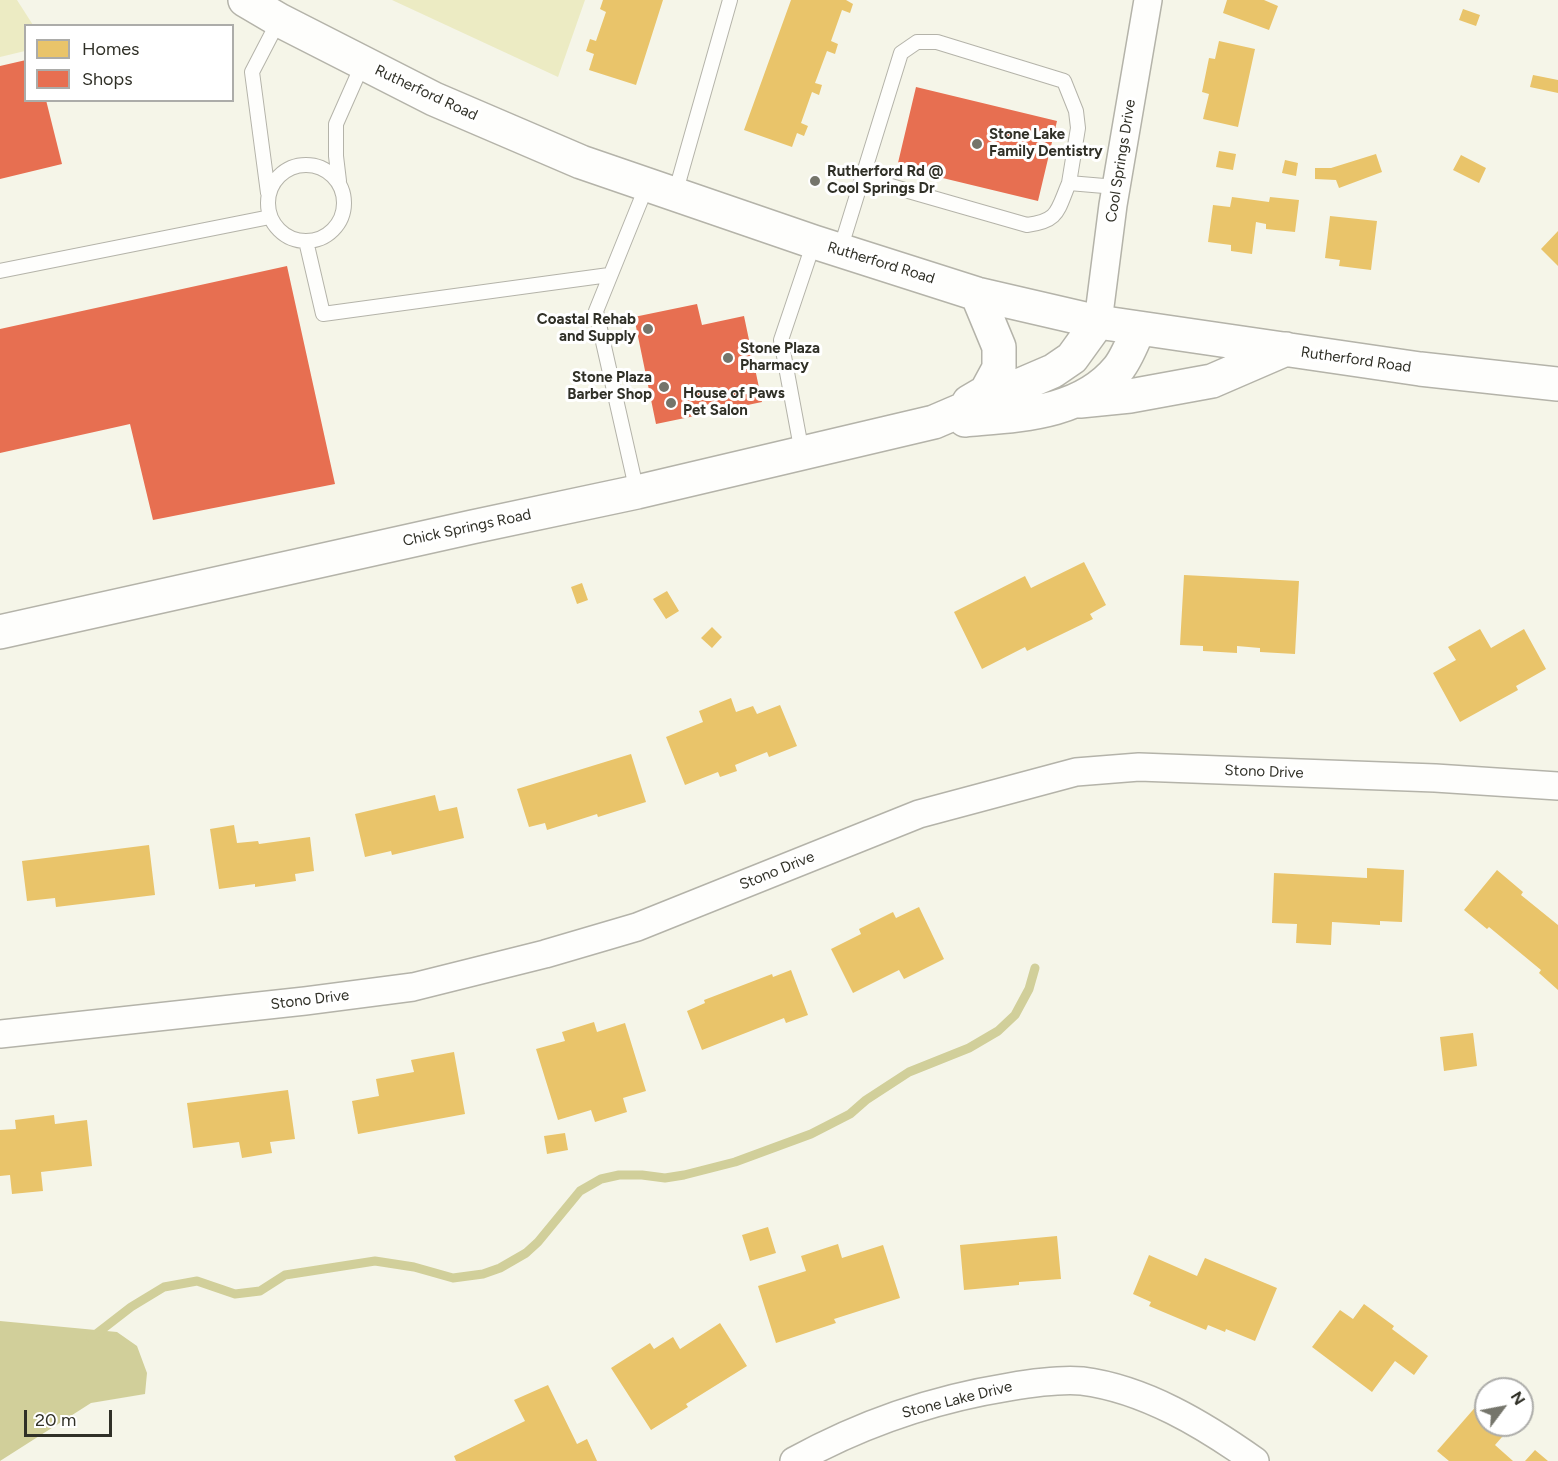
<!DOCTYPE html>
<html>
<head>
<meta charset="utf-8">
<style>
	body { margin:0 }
	#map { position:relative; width:1558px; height:1461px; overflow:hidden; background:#f5f5e8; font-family:Figtree,sans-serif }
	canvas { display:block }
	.legend { position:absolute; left:24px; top:24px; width:210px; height:78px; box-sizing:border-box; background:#fff; border:2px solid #acaca9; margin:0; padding:8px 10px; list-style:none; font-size:18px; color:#303027 }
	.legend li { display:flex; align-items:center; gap:12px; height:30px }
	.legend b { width:30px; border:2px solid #acaca9 }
	.north { position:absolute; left:1474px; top:1377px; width:60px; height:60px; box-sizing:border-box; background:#fff; border:2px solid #acaca9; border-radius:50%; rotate:58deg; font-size:16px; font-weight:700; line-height:24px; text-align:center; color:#303027 }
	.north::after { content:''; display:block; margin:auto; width:21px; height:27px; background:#75756b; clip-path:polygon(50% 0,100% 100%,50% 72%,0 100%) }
	.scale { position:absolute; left:24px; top:1410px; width:88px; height:27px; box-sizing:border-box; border:3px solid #303027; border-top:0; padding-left:8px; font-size:18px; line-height:21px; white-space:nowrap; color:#303027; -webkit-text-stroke:4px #fff; paint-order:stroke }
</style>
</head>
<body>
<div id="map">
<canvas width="1558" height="1461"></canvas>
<ul class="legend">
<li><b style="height:16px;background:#e9c46a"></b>Homes</li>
<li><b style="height:16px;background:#e76f51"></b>Shops</li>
</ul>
<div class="north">N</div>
<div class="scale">20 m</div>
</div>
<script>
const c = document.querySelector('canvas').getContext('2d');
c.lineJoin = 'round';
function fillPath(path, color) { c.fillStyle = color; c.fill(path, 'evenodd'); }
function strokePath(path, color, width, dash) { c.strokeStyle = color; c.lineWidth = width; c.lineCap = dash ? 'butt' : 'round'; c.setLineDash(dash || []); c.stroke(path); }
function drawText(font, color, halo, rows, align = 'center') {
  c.font = font + ' Figtree,sans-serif'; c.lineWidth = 6; c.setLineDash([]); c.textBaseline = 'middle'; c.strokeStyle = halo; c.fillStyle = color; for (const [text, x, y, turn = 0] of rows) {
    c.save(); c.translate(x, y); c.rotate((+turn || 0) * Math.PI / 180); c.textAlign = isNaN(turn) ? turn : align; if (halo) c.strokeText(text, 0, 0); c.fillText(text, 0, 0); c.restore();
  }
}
const green = new Path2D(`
	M0,0h17l16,25 -7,1 -1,25 -25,6z
	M392,0h193l-27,77z`);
const water = new Path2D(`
	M0,1321l117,11 20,14 10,27 -2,21 -54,9 -91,58z`);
const homes = new Path2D(`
	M603,0h60l-27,85 -47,-15 5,-16 -8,-3 4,-12 6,2 10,-29 -6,-3z
	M791,0h55l7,4 -3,9 -8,-3 -11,31 7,3 -3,10 -8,-3 -12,32 7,2 -3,10 -7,-3 -11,31 7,3 -4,10 -7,-3 -5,14 -48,-17z
	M1227,0h37l14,6 -9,24 -46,-17z
	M1463,9l17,6 -4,11 -17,-6z
	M1219,41l36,8 -17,78 -35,-8 6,-25 -7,-2 7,-34 6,1z
	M1533,75l25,5v13l-28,-6z
	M1219,151l17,3 -3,16 -17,-3z
	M1376,154l6,18 -43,16 -3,-8 -21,-1v-11h16z
	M1461,155l25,13 -7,15 -26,-13z
	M1285,160l13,3 -2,13 -14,-3z
	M1232,197l37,5 1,-5 29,3 -4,32 -29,-3v-5l-10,-2 -4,32 -21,-3v-6l-23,-3 5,-37 17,2z
	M1330,216l47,5 -6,49 -32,-4 1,-6 -15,-2z
	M1558,231v35l-17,-17z
	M1084,562l22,43 -16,9 3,5 -66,32 -2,-4 -43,22 -28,-57 71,-36 6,12z
	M1184,575l115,6 -4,73 -35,-2v-4l-23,-2v7l-34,-2v-5l-23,-1z
	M582,583l6,17 -11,4 -6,-17z
	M667,591l12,20 -13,8 -13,-20z
	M712,627l10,10 -10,11 -11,-10z
	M1480,629l11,19 33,-19 22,40 -30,17 2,4 -58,32 -27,-49 23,-13 -8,-13z
	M731,698l5,14 17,-6 4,8 23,-9 17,41 -28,11 -2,-5 -32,13 2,6 -17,6 -2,-5 -33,13 -19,-48 37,-15 -4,-11z
	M631,754l15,48 -48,15 -1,-3 -50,16 -2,-7 -16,4 -12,-38z
	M435,795l4,16 18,-4 7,31 -72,17 -1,-4 -26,6 -10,-43z
	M234,825l3,18 21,-2 1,3 51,-7 4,34 -19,3 1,7 -41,6v-3l-36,5 -9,-60z
	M149,845l6,50 -99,12 -1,-9 -28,3 -5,-40z
	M1367,868l37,2 -2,52 -22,-1v4l-48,-3 -1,23 -35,-2 1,-19 -25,-1 2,-50 93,5z
	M1497,870l26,22 -2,3 37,30v65l-19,-17 2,-3 -52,-43 -2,2 -23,-19z
	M919,907l25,52 -40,20 -5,-9 -46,23 -22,-44 30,-15 -2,-5 34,-17 3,6z
	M791,970l17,45 -22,8 -2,-5 -82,32 -15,-39 18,-8 -1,-3 68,-26 1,3z
	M594,1022l3,10 28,-9 21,68 -23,7 4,14 -32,10 -4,-12 -33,10 -22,-71 29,-8 -3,-9z
	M1473,1033l4,33 -33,5 -4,-34z
	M454,1052l11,62 -107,20 -6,-33 27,-5 -3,-17 38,-7 -3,-12z
	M288,1090l7,49 -25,3 2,11 -30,5 -3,-16 -46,6 -6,-45z
	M54,1115l1,9 32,-4 5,46 -51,6 2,19 -31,3 -2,-19 -10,1v-46l16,-1 -1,-9z
	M565,1133l3,17 -21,4 -3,-18z
	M768,1227l8,26 -26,8 -8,-26z
	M1057,1236l4,43 -42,3v3l-55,5 -4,-45z
	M838,1244l4,14 41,-13 17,53 -66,21 2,4 -60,20 -18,-57 48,-15 -5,-15z
	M1149,1255l48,21 8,-18 72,30 -22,53 -29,-12 -1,3 -17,-7 -2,5 -57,-24 2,-4 -18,-8z
	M1364,1304l30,22 -2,3 36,27 -14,19 -19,-14 -23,31 -60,-45 28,-37 13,9z
	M720,1323l27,43 -61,38 2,3 -37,23 -40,-62 39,-25 4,6 19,-12 7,12z
	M548,1385l29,59 10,-5 10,22h-141l-2,-5 71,-35 -11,-21z
	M1479,1403l7,6v16h18l5,4 -14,16 18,16h-64l-12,-10z
	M1535,1450l13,11h-23z`);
const shops = new Path2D(`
	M26,60v40h20l16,64 -62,15v-113z
	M916,87l141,34 -19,80 -141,-34z
	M287,266l48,218 -182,36 -23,-96 -130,29v-124z
	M697,304l5,21 42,-9 18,86 -106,22 -22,-107z`);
const stream = new Path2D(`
	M91,1338l40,-31 33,-20 33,-6 38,13 25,-3 25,-16 90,-14 39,6 39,11 30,-4 17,-6 26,-15 12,-11 42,-51 21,-12 18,-4h23l23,3 19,-3 51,-13 76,-28 39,-20 16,-14 43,-28 60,-24 29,-17 17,-16 14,-26 6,-21`);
const lane = new Path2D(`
	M268 203a38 38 0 1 1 76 0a38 38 0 1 1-76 0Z
	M863,178l164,47c32,-4 30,-14 42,-42
	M339,181l-3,-25v-32l27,-61
	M268,193l-16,-121 27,-52
	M675,194l55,-194
	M306,241l17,73 286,-39
	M840,250l61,-197 16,-11h20l127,39 12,30 2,17 -9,55 47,4
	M0,271l270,-54
	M802,453l-21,-113 33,-98
	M637,492l-41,-181 51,-126`);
const street = new Path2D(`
	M1098,322l15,-117 35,-205
	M0,1034l305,-33 108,-14 132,-33 92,-27 282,-113 157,-42 63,-5 296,11 123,8
	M794,1461c67,-37 140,-62 215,-74 23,-4 49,-8 73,-6 63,8 122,44 173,80`);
const secondary = new Path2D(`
	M245,0l34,20 155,79 147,63 233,80 163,52 121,28 322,47 138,15
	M1080,401l50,-5 82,-15 74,-32
	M969,402l17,-10 13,-24v-21l-22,-53
	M965,420c54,-5 116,-6 153,-51 9,-11 15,-28 21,-41
	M0,632l472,-105 165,-35 297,-70 119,-51 19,-13 26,-36`);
const markers = [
	[977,144,6,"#75756b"],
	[815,181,6,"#75756b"],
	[648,329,6,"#75756b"],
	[728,358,6,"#75756b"],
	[664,387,6,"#75756b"],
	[671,403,6,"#75756b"]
];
const streetNames = [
	["Rutherford Road",426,93,25],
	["Cool Springs Drive",1121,161,-81],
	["Rutherford Road",881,263,17],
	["Rutherford Road",1356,360,8],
	["Chick Springs Road",467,528,-12],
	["Stono Drive",1264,772,2],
	["Stono Drive",777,871,-22],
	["Stono Drive",310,1000,-7],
	["Stone Lake Drive",957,1400,-14]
];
const poiNames = [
	["Stone Lake",989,135],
	["Family Dentistry",989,152],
	["Rutherford Rd @",827,172],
	["Cool Springs Dr",827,189],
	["Coastal Rehab",636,320,"right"],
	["and Supply",636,337,"right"],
	["Stone Plaza",740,349],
	["Pharmacy",740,366],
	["Stone Plaza",652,378,"right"],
	["Barber Shop",652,395,"right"],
	["House of Paws",683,394],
	["Pet Salon",683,411]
];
fillPath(green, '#ecebc3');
fillPath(water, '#d1cf9a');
fillPath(homes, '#e9c46a');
fillPath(shops, '#e76f51');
strokePath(stream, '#d1cf9a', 9);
strokePath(lane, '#b4b3a9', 16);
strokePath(street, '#b4b3a9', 30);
strokePath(secondary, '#b4b3a9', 36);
strokePath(lane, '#fefefc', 14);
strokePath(street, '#fefefc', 27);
strokePath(secondary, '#fefefc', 33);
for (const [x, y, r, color] of markers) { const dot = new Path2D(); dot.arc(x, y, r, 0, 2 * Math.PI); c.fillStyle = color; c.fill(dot); strokePath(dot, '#fff', 2); }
drawText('15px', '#303027', '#fff', streetNames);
drawText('bold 15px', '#303027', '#fff', poiNames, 'left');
</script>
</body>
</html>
